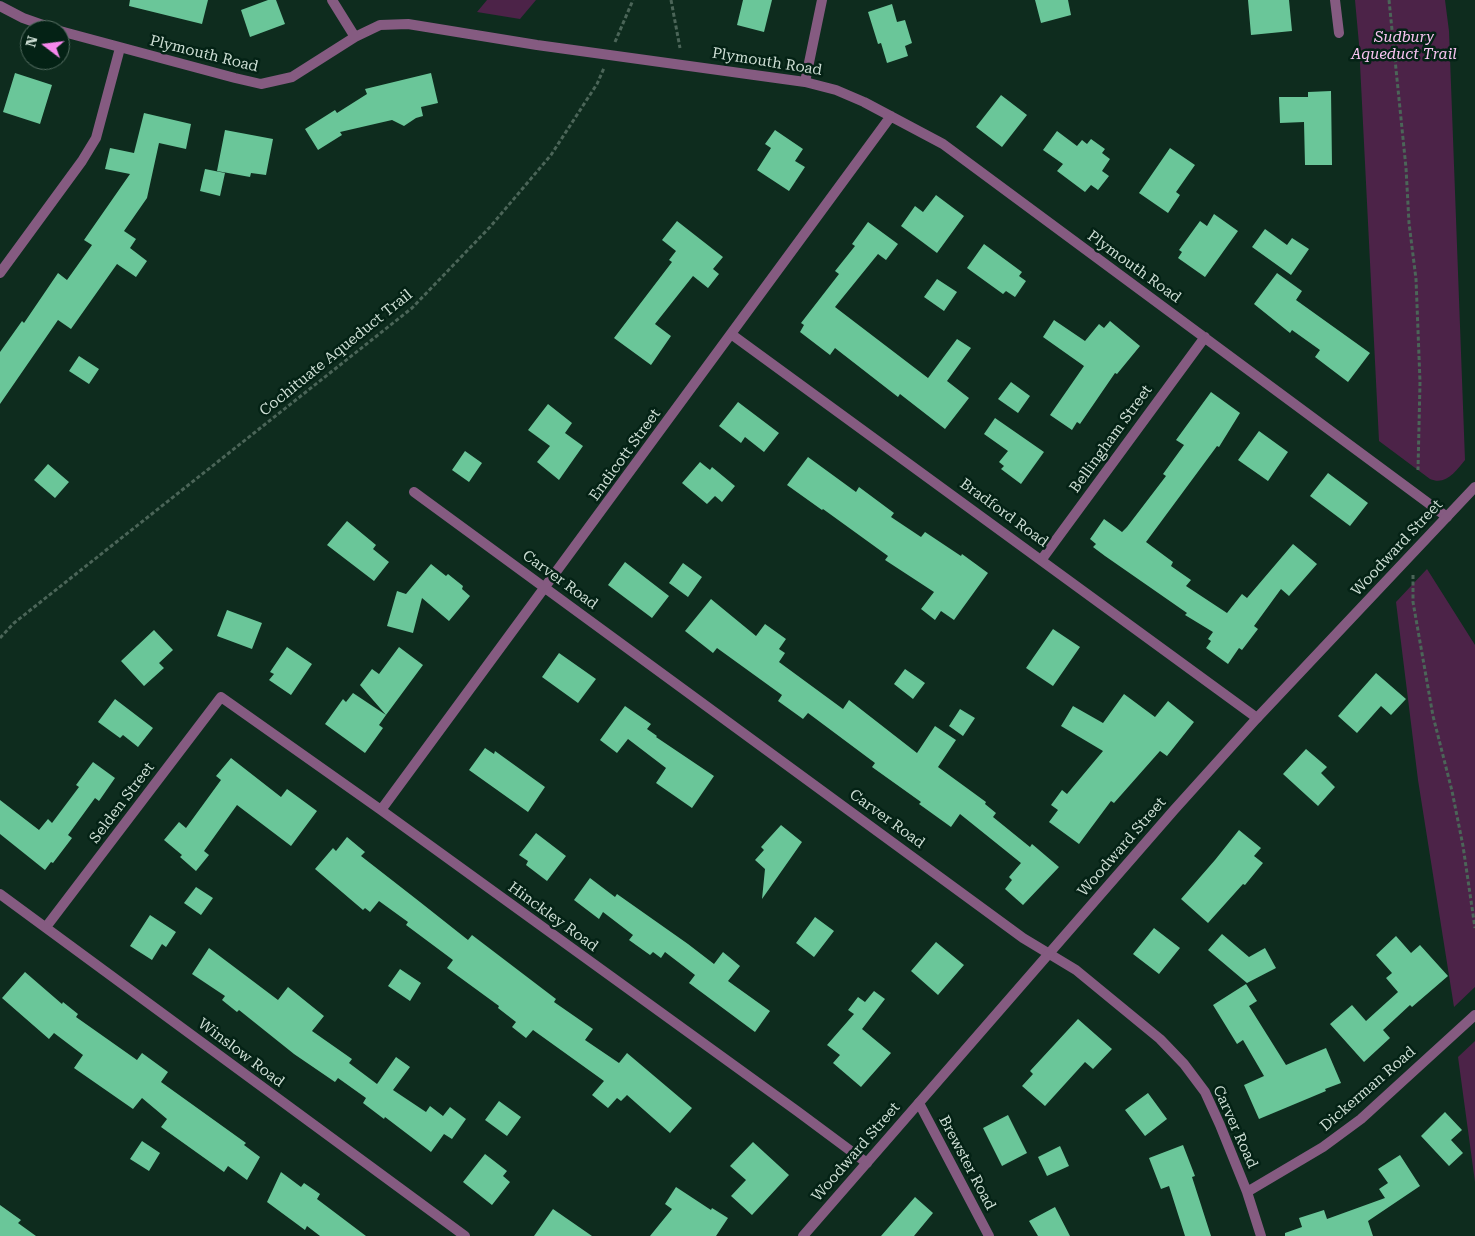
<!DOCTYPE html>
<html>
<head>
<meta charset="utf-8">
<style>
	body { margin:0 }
	#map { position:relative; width:1475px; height:1236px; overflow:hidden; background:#0e2c1e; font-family:"Roboto Serif",serif }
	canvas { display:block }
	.north { position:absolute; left:20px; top:20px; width:50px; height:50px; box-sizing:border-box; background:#042215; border:1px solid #546d61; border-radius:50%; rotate:285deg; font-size:14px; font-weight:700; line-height:20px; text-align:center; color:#cdded4 }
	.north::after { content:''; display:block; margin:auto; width:18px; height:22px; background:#f788ec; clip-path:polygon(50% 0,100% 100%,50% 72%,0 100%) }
</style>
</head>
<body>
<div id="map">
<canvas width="1475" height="1236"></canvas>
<div class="north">N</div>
</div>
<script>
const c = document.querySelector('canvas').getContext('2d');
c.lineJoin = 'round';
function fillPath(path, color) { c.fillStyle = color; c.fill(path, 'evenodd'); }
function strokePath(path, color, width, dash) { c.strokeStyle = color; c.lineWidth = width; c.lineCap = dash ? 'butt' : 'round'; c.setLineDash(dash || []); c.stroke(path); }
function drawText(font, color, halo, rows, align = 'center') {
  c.font = font + ' "Roboto Serif",serif'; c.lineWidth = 5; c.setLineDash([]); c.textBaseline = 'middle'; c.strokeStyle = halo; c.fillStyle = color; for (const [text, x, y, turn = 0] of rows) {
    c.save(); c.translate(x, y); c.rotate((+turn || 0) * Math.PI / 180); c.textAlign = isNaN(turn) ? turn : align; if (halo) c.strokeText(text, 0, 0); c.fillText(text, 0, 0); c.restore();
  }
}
const green = new Path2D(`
	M487,0h49l-16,19 -43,-7z
	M1355,0h90l4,31 16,429c-9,11 -19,26 -35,19l-51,-38 -20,-397z
	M1427,569l48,76v342l-21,20 -36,-227 -22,-178z
	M1475,1041v141l-17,-125z`);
const building = new Path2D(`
	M130,0h78l-6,24 -73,-18z
	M268,0h8l9,24 -35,13 -9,-27z
	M743,0h29l-8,32 -27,-7z
	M1035,0h33l3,15 -30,8z
	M1248,0h41l3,31 -41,4z
	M892,4l5,18 8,-2 7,23 -7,3 3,10 -21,7 -6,-20 -3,1 -10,-32z
	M15,73l37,12 -12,39 -37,-12z
	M431,73l7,30 -17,4 2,9 -7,2 -12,8 -12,-6 -52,12 2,3 -24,15 -13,-21 30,-19 2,3 30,-19 -2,-5z
	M1331,91l1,74h-27l-1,-43 -24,1 -1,-26h29v-5z
	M1001,95l26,20 -25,32 -26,-20z
	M144,113l47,11 -5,25 -27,-6 -12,55 -23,33 12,8 -6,9 17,13 -11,16 -19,-13 -46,65 -13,-9 -58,84v-52l22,-31 2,2 34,-50 9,7 25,-35 -8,-5 46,-66 -25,-5 5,-21 24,5z
	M225,130l48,9 -7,36 -15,-2 -1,4 -33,-6z
	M775,130l28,19 -8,12 10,6 -16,24 -32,-21 14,-22 -6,-4z
	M1057,131l20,15 5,-6 5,4 4,-5 14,10 -3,4 8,6 -8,12 7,5 -11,14 -7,-5 -6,7 -28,-21 6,-7 -20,-14z
	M1170,148l25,17 -19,27 4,3 -12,18 -29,-20z
	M205,169l20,4 -5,23 -20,-5z
	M936,195l28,21 -27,37 -36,-27 14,-20 8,6z
	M1214,214l24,17 -33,46 -27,-19 4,-6 -3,-2 21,-29 7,5z
	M677,221l46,36 -10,12 6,5 -11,14 -15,-12 -38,48 16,12 -20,29 -37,-27 58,-76 -3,-2 7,-9 -14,-11z
	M868,222l30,22 -12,16 -8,-6 -43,53 93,71 29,-39 14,9 -24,33 22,17 -24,31 -45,-35 -2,3 -63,-49 -5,7 -30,-23 4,-7 -3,-2 38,-49 -4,-3 20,-25 -3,-2z
	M1265,229l22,16 5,-7 17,11 -18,26 -39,-28z
	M984,244l38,28 -3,4 7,5 -11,16 -9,-6 -3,3 -36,-26z
	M1277,273l25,18 -6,9 74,53 -22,29 -33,-25 5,-7 -28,-20 -2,3 -36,-29z
	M937,279l20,13 -13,19 -20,-14z
	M1054,320l31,21 14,-17 5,4 6,-7 30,25 -23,28 -2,-1 -35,51 -3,-2 -5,8 -22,-15 34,-49 -41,-29z
	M79,356l20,13 -10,15 -20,-13z
	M1011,382l19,14 -12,17 -20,-14z
	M1211,392l29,21 -21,34 -2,-1 -71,96 27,20 -2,4 20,14 -5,6 41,27 15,-19 5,4 46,-54 24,20 -28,32 -8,-7 -27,37 4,3 -16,21 -3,-2 -11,16 -22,-16 5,-7 -3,-2 5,-7 -28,-17 2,-2 -82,-57 -12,-9 3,-3 -6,-5 14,-20 18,13 5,-5 39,-51 -3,-2 21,-29 -8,-5z
	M738,402l41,31 -15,19 -19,-15 -4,6 -22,-17z
	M548,404l24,19 -7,10 18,13 -24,34 -22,-18 13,-16 -22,-16z
	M995,418l49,34 -23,32 -20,-15 3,-3 -5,-4 9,-11 -24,-17z
	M1259,431l29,21 -20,29 -30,-21z
	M465,451l17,12 -13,19 -17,-12z
	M808,457l48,35 3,-5 35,26 -3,4 30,20 4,-5 36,24 1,-2 26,19 -34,47 -13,-9 -6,9 -14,-11 13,-17 -49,-32 3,-4 -65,-47 -1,1 -35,-25z
	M700,462l10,8 2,-3 23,19 -13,16 -7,-6 -8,8 -25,-21z
	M48,464l21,18 -14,16 -21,-18z
	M1328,473l40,30 -18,23 -40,-30z
	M347,521l29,24 -3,4 16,13 -15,19 -47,-36z
	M625,562l44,34 -17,22 -44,-33z
	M683,563l19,14 -14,20 -19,-14z
	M431,564l15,12 2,-2 15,12 -1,3 8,7 -21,25 -27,-23 -9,35 -26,-7 10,-35 9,3z
	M711,599l45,37 9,-12 21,15 -7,10 6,4 -6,9 64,47 6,-9 68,53 18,-27 21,14 -18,27 48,35 -1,2 11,9 -3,4 37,30 2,-3 27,23 -36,38 -18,-16 7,-9 -3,-3 12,-14 -61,-49 -9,13 -32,-23 2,-2 -49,-35 3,-4 -67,-50 -5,6 -25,-18 4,-6 -65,-47 -4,5 -28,-22z
	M227,610l35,13 -10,26 -35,-13z
	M1053,629l27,18 -27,39 -27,-18z
	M154,630l19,20 -14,13 5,5 -20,18 -23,-25z
	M287,647l25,17 -21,31 -22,-15 5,-6 -4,-2z
	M399,647l24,18 -37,50 -26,-30 12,-16 7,5z
	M559,653l37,26 -18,24 -36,-26z
	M905,669l20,14 -12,16 -19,-15z
	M1376,673l30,26 -15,16 -10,-9 -24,27 -19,-17z
	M353,693l33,22 -7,10 4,3 -18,25 -40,-29 18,-25 3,3z
	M1124,694l31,23 13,-16 26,21 -27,34 -7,-5 -46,52 -3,-2 -32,43 -30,-22 9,-12 -7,-5 11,-15 5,4 36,-43 -42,-25 12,-20 30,17z
	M115,699l38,29 -15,19 -15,-12 -3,3 -22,-16z
	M625,706l26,18 -4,5 10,7 -1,1 58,39 -22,32 -36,-25 10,-15 -38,-29 -11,14 -17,-13z
	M960,709l15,9 -12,18 -14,-10z
	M485,748l9,6 1,-3 50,36 -17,25 -59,-42z
	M1306,749l21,18 -6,6 14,14 -17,19 -35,-32z
	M231,758l50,39 6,-8 30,22 -26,35 -54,-41 -33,46 5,4 -13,16 -16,-14 2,-2 -18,-15 15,-18 7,6 35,-48 -5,-4z
	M93,762l22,16 -16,23 -4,-3 -27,37 4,3 -19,25 -2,-1 -6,8 -45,-36v-34l39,30 9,-11 4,4 27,-36 -3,-2z
	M781,825l21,17 -40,57 3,-30 -10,-9 9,-10 -3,-3z
	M1239,830l22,18 -7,8 9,7 -18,22 -2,-1 -35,39 -27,-24 34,-39z
	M536,833l30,23 -19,25 -21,-16 2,-4 -9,-6z
	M347,837l18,15 -4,4 59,46 48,38 4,-5 84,64 -2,3 39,27 -8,11 34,23 8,-10 65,55 -22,25 -43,-38 -6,6 -4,-3 -9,10 -16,-13 12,-14 -71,-51 -7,8 -14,-11 4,-5 -18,-14 1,-2 -52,-38 6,-8 -47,-35 2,-3 -29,-21 -9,11 -5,-4 -2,2 -48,-41 18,-21 3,3z
	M590,878l25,19 2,-3 71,50 26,20 9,-12 17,14 -12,15 42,30 -15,21 -66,-49 6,-8 -30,-23 -4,6 -8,-6 -3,3 -21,-15 4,-5 -30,-23 -4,7 -25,-19z
	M196,887l17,11 -12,17 -17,-12z
	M150,915l26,17 -10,15 -4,-3 -10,16 -22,-14z
	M815,917l19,14 -20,26 -18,-14z
	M1154,928l26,20 -21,26 -26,-20z
	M1222,934l27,23 16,-9 11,20 -29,15 -39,-33z
	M1396,936l15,17 9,-8 28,31 -36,31 -2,-2 -27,25 7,8 -26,24 -34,-38 22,-19 14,16 32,-29 -12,-14 6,-5 -16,-18z
	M936,942l28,23 -26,30 -27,-24z
	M209,948l69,52 10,-13 36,29 -12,15 40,28 -3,4 28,21 19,-27 14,10 -17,23 33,22 4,-6 13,10 7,-9 16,12 -14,20 -8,-5 -13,18 -46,-35 -1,2 -21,-16 3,-5 -28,-20 -3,4 -41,-28 -55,-44 -2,2 -15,-12 3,-4 -33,-22z
	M400,969l21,14 -11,18 -22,-15z
	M25,972l37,32 1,-2 15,12 -2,3 61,43 5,-7 26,19 -7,10 85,61 -2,2 16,12 -13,23 -19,-14 -4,6 -63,-45 6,-8 -25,-21 -9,11 -59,-41 9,-13 -29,-22 -5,6 -47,-41z
	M1246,984l11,17 -8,5 37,59 40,-17 15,35 -16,6 1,2 -67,28 -15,-34 20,-9 -21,-36 -6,4 -24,-39z
	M874,991l11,8 -23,30 29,24 -30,34 -28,-24 7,-8 -13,-10 27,-31 -6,-4 10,-13 7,5z
	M1078,1019l34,30 -19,20 -8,-7 -40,44 -23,-20 11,-12 -3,-3z
	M1148,1093l19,26 -22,17 -20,-26z
	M499,1101l22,16 -14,19 -22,-16z
	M1445,1112l17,18 -11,10 12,13 -14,13 -28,-30z
	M1008,1115l19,38 -25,13 -19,-38z
	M142,1141l18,12 -11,18 -19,-12z
	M753,1142l36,33 -37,40 -21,-19 15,-16 -16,-14z
	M1183,1145l12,31 -3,1 19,59h-26l-16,-50 -8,3 -12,-31z
	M1060,1146l9,20 -22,10 -9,-19z
	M485,1154l22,17 -4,5 7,6 -18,23 -29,-23z
	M1400,1155l20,31 -52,35 5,15h-88v-3l17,-6 -3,-9 25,-8 3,9 58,-21 -6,-9 9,-6 -10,-14z
	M281,1172l20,15 3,-4 16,11 -3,5 49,37h-46l-13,-10 -2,4 -38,-28z
	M676,1187l35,23 1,-2 16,10 -12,18h-66l22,-27 -7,-5z
	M915,1197l18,16 -19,23h-33z
	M0,1205l21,15 -3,3 18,13h-36z
	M1055,1207l15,29h-32l-9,-15z
	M553,1209l39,27h-58z`);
const path = new Path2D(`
	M671,0l9,48
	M1389,0l17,168 3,55 7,56 4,103 -2,88
	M615,42l18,-42
	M1413,575v27l20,114 19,75 11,55 12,82
	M0,638l14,-15 398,-315 78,-81 61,-72 46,-71 7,-16`);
const minor = new Path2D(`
	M332,0l23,37
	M1335,0l4,33
	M0,6l23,12 34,12
	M60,31l175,47 26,6 31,-7 63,-40 25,-12 28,-1 129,21 268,37 31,8 28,12 79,42 504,373
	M805,82l17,-82
	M0,273l82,-112 14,-23 24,-90
	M731,334l526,384
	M414,492l609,446 53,32 84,69 24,25 21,28 15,33 27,67 14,44
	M1042,559l163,-222
	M381,810l510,-694
	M0,894l465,342
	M46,927l175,-230 160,113 416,301 70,52
	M919,1103l70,133
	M1247,1192l76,-45 38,-28 114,-104`);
const tertiary = new Path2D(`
	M803,1236l371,-426 83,-92 218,-231`);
const parkNames = [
	["Sudbury",1404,38],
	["Aqueduct Trail",1404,55]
];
const streetNames = [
	["Plymouth Road",204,54,14],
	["Plymouth Road",767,62,9],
	["Plymouth Road",1134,267,36],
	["Cochituate Aqueduct Trail",336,353,-39],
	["Bellingham Street",1111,439,-54],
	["Endicott Street",625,455,-54],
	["Bradford Road",1004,513,36],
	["Woodward Street",1397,548,-47],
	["Carver Road",560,580,36],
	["Selden Street",122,803,-53],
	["Carver Road",887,819,36],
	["Woodward Street",1122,847,-49],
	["Hinckley Road",553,917,36],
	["Winslow Road",241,1053,37],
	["Dickerman Road",1368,1089,-41],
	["Carver Road",1235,1127,66],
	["Woodward Street",856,1152,-49],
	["Brewster Road",967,1163,62]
];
fillPath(green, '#4c2348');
fillPath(building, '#6ac699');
strokePath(path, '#4b6558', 3, [4, 2.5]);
strokePath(minor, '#855b81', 10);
strokePath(tertiary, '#855b81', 10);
drawText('italic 15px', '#f8c3f1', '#042215', parkNames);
drawText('15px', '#cdded4', '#042215', streetNames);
</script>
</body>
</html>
